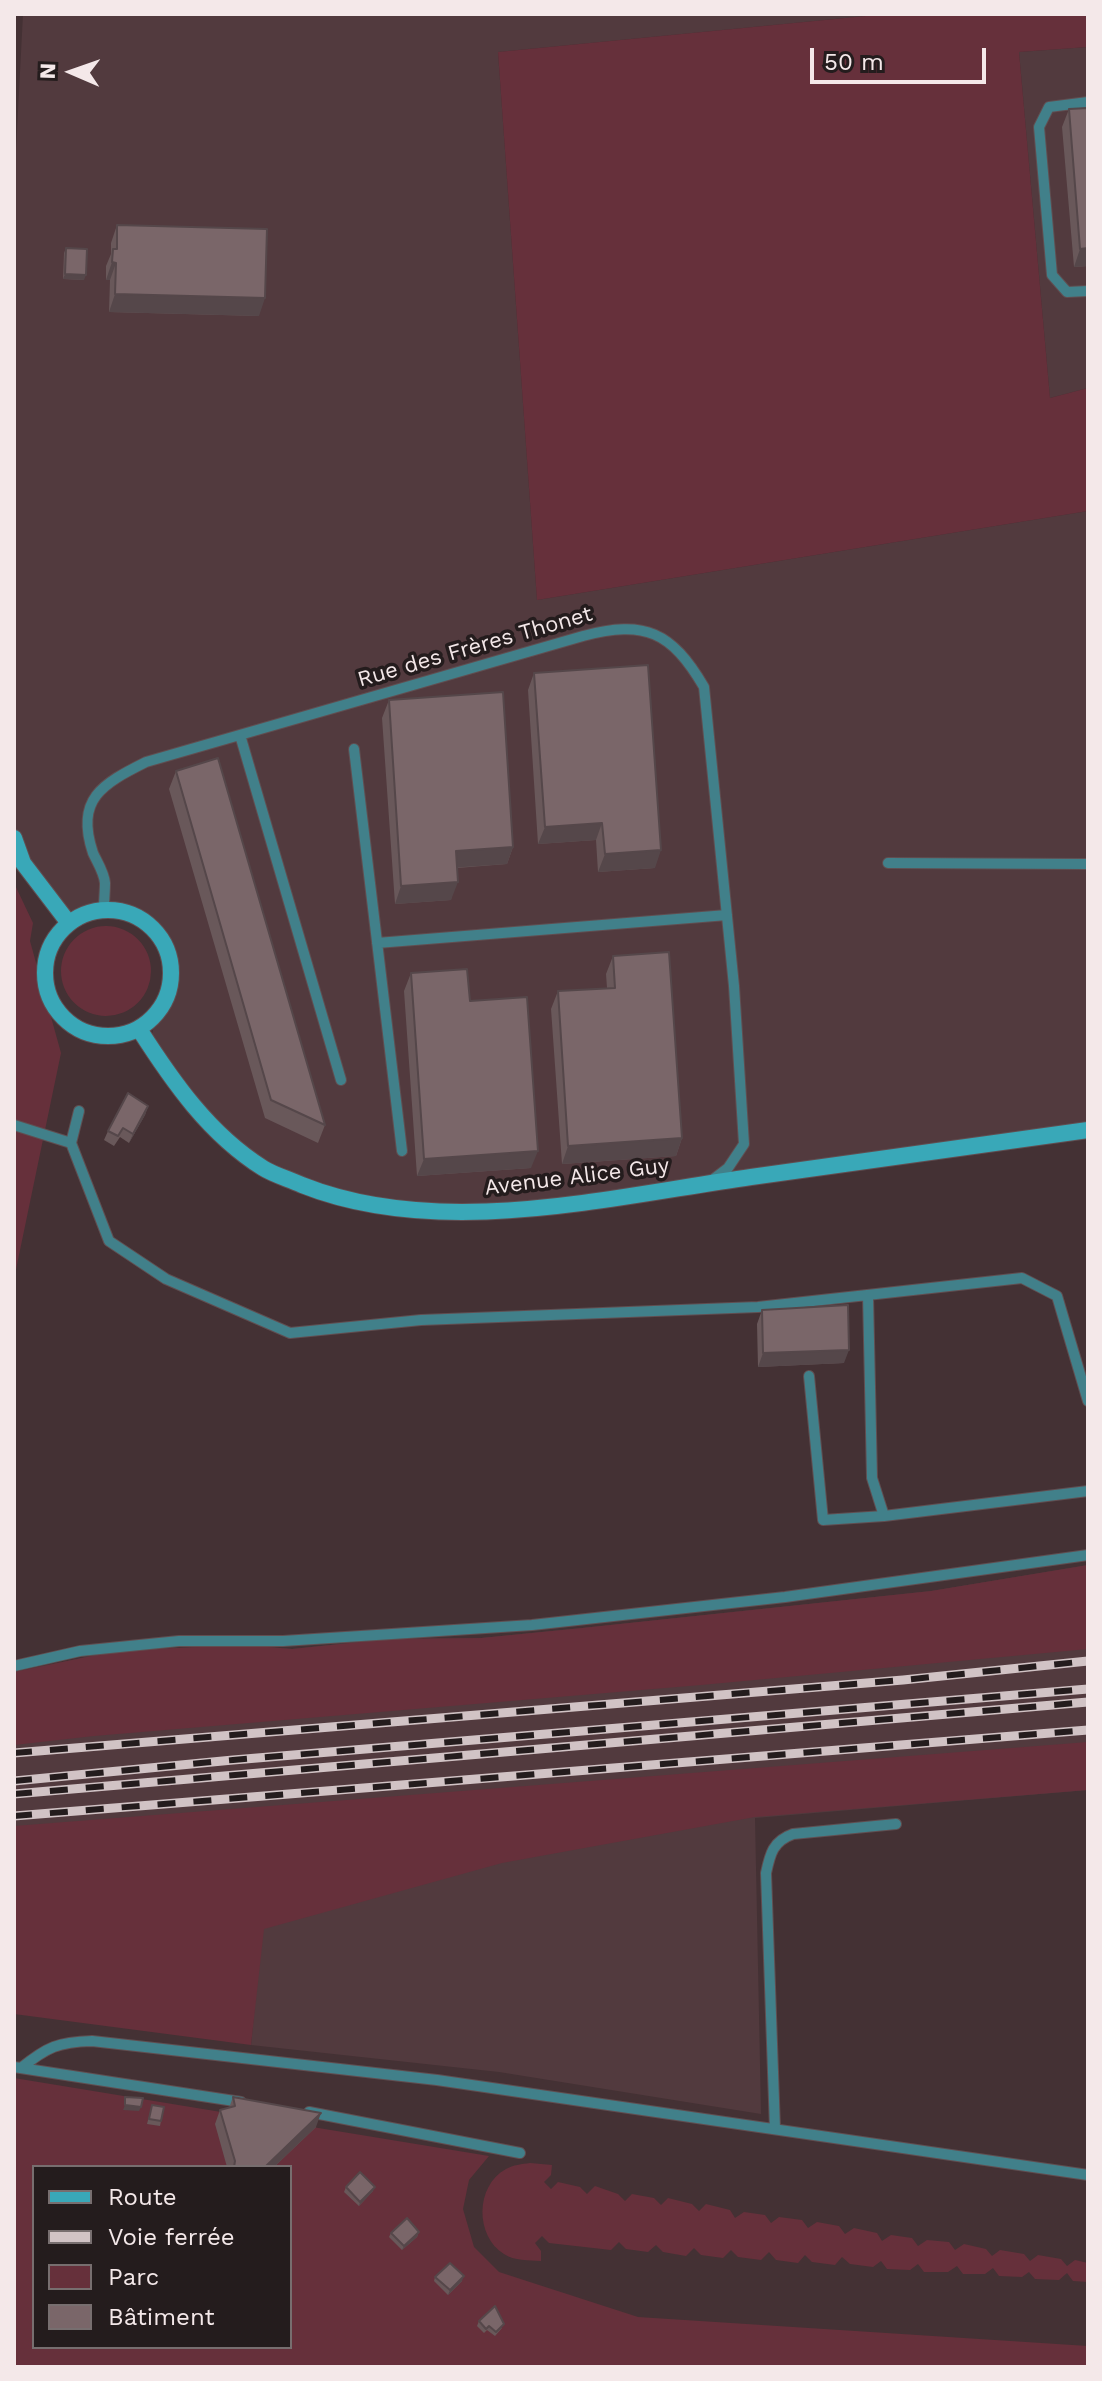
<!DOCTYPE html>
<html>
<head>
<meta charset="utf-8">
<style>
	body { margin:0 }
	#map { position:relative; width:1102px; height:2381px; overflow:hidden; background:#443134; font-family:"Work Sans",sans-serif }
	canvas { display:block }
	.frame { position:absolute; inset:0; border:16px solid #f4e8e9; pointer-events:none }
	.legend { position:absolute; left:32px; top:2165px; width:260px; height:184px; box-sizing:border-box; background:#241c1d; border:2px solid #776e6f; margin:0; padding:10px 14px; list-style:none; font-size:24px; color:#f4e8e9 }
	.legend li { display:flex; align-items:center; gap:16px; height:40px }
	.legend b { width:40px; border:2px solid #776e6f }
	.north { position:absolute; left:32px; top:32px; width:80px; height:80px; -webkit-text-stroke:6px #241c1d; paint-order:stroke; rotate:272deg; font-size:22px; font-weight:700; line-height:32px; text-align:center; color:#f4e8e9 }
	.north::after { content:''; display:block; margin:auto; width:28px; height:36px; background:#f4e8e9; clip-path:polygon(50% 0,100% 100%,50% 72%,0 100%) }
	.scale { position:absolute; left:810px; top:48px; width:176px; height:36px; box-sizing:border-box; border:4px solid #f4e8e9; border-top:0; padding-left:10px; font-size:24px; line-height:28px; white-space:nowrap; color:#f4e8e9; -webkit-text-stroke:6px #241c1d; paint-order:stroke }
</style>
</head>
<body>
<div id="map">
<canvas width="1102" height="2381"></canvas>
<div class="frame"></div>
<ul class="legend">
<li><b style="height:10px;background:#39a8b8"></b>Route</li>
<li><b style="height:10px;background:#d1c3c5"></b>Voie ferrée</li>
<li><b style="height:22px;background:#66303b"></b>Parc</li>
<li><b style="height:22px;background:#7a6669"></b>Bâtiment</li>
</ul>
<div class="north">N</div>
<div class="scale">50 m</div>
</div>
<script>
const c = document.querySelector('canvas').getContext('2d');
c.lineJoin = 'round';
function fillPath(path, color) { c.fillStyle = color; c.fill(path, 'evenodd'); }
function strokePath(path, color, width, dash) { c.strokeStyle = color; c.lineWidth = width; c.lineCap = dash ? 'butt' : 'round'; c.setLineDash(dash || []); c.stroke(path); }
function drawText(font, color, halo, rows, align = 'center') {
  c.font = font + ' "Work Sans",sans-serif'; c.lineWidth = 7; c.setLineDash([]); c.textBaseline = 'middle'; c.strokeStyle = halo; c.fillStyle = color; for (const [text, x, y, turn = 0] of rows) {
    c.save(); c.translate(x, y); c.rotate((+turn || 0) * Math.PI / 180); c.textAlign = isNaN(turn) ? turn : align; if (halo) c.strokeText(text, 0, 0); c.fillText(text, 0, 0); c.restore();
  }
}
const built = new Path2D(`
	M23,14h863l-388,38 39,548 551,-89v618l-519,75 -175,5 -95,-26 -83,-51 -66,-86 18,-96 -37,-37 -63,9 -54,-84v-649z
	M1088,47v341l-38,10 -31,-346z
	M1088,1565v225l-333,28 6,296 -262,-42 -248,-27 6,-63 -243,31v-341l92,-19 48,-4 91,-4 47,4 96,-10 93,-1 101,-10 349,-37z`);
const green = new Path2D(`
	M886,14h202v33l-69,5 31,346 38,-10v123l-551,89 -39,-548z
	M14,883l19,40 -3,18 31,112 -47,226z
	M61 971a45 45 0 1 1 90 0a45 45 0 1 1-90 0Z
	M1088,1565v84l-387,36 -607,51 -80,9v-73l92,-19 48,-4 91,-4 47,4 96,-10 93,-1 101,-10 349,-37z
	M1088,1742v48l-333,27 -253,46 -238,66 -13,116 -237,-31v-188z
	M14,2078l475,78 -20,24 -6,29 11,38 25,25 139,45 450,29v21h-1074zM34,2167h256v180h-256z
	M530,2163l22,2 -1,10 -7,7 7,7 7,-7 22,5 7,7 8,-8 23,8 7,7 7,-7 22,4 7,7 7,-7 24,6 7,7 7,-7 24,6 5,8 9,-6 21,3 6,8 8,-6 23,3 6,8 9,-6 22,4 6,8 9,-6 23,5 5,8 9,-6 21,3 6,8 9,-6 22,2 6,8 9,-6 22,5 6,7 8,-6 24,4 6,7 8,-6 23,4 6,7 8,-6 13,3v19l-15,-1 -6,-8 -8,7 -24,-1 -6,-7 -7,5 -23,-1 -6,-8 -8,6h-22l-6,-8 -9,6h-24l-6,-8 -8,6 -23,-1 -6,-8 -8,6 -23,-3 -8,-7 -7,8 -23,-3 -7,-7 -7,8 -22,-3 -7,-8 -8,8 -23,-3 -7,-7 -8,8 -22,-3 -7,-7 -8,8 -23,-4 -7,-7 -8,7 -22,-3 -7,-7 -8,8 -62,-7 -7,-7 -7,7 6,8v10c-12,-1 -27,0 -37,-7 -29,-18 -29,-68 2,-85 7,-4 16,-5 24,-6z`);
const service = new Path2D(`
	M1088,102l-39,5 -10,20 13,148 15,17 21,-1
	M240,735l101,345
	M354,749l48,402
	M888,863l200,1
	M104,908c0,-8 1,-17 1,-25 -1,-11 -8,-21 -12,-30 -18,-54 9,-69 53,-91l437,-126c62,-16 88,-5 121,51l30,299 10,158 -16,24 -17,13
	M377,943l350,-28
	M14,1125l57,18 38,98 57,38 124,54 131,-13 337,-13 264,-29 35,18 31,105
	M71,1143l8,-32
	M868,1295l4,183 12,38
	M809,1376l14,144 61,-4 204,-25
	M14,1666l66,-15 99,-10h104l249,-16 253,-28 303,-42
	M14,2067l227,35
	M21,2068c26,-21 37,-26 71,-27l345,39 651,95
	M309,2112l211,41
	M775,2129l-9,-256c4,-19 7,-32 27,-39l103,-10`);
const secondary = new Path2D(`
	M14,838l9,25 45,59
	M45 973a63 63 0 1 1 126 0a63 63 0 1 1-126 0Z
	M139,1029c34,53 70,105 124,139 11,7 26,11 39,17 138,55 307,12 449,-8 113,-15 225,-31 337,-47`);
const rail = new Path2D(`
	M14,1753l889,-73 185,-19
	M14,1781l219,-21 855,-71
	M14,1794l1074,-92
	M14,1816l1074,-86`);
const wall = new Path2D(`
	M1088,108v158l-14,1 -12,-140 7,-18z
	M117,225l142,91 -150,-4 1,-32h-4v-14l5,-12v-11z
	M66,248l18,32 -21,-1 1,-26z
	M534,673l121,195 -57,4 -2,-32 -58,4 -10,-154z
	M389,700l124,147 -6,17 -50,4 -6,32 -56,4 -13,-186z
	M176,771l149,354 -7,18 -53,-25 -96,-329z
	M613,956l69,182 -6,18 -114,8 -11,-155 7,-18 49,-3 -1,-14z
	M411,973l59,28 61,167 -114,8 -13,-185z
	M148,1106l-3,9 -16,28 -9,-6 -6,9 -10,-6 4,-9z
	M762,1310l82,53 -86,4 -1,-43z
	M233,2097l83,30 -42,40h-47l-12,-43 5,-14 9,-2z
	M152,2105l9,16 -1,5 -13,-2z
	M346,2187l27,4 -14,15 -15,-14z
	M419,2232l-2,5 -15,13 -13,-13 2,-4z
	M435,2277l27,4 -14,14 -14,-14z
	M479,2321l23,7 -7,8 -8,-6 -3,3 -7,-7z`);
const shadedWall = new Path2D(`
	M1088,248v18l-14,1 6,-18z
	M112,262l4,1 -6,17h-4z
	M65,274l21,1 -2,5 -21,-1z
	M115,294l150,4 -6,18 -150,-4z
	M602,823l-6,17 -58,4 7,-17z
	M513,847l-6,17 -58,4 7,-17z
	M661,850l-6,18 -57,4 7,-18z
	M458,882l-7,18 -56,4 6,-18z
	M148,1106l-3,9 -16,28 4,-9z
	M682,1138l-6,18 -114,8 6,-18z
	M538,1151l-7,17 -114,8 7,-17z
	M849,1350l-5,13 -86,4 5,-14z
	M125,2105l16,2 -2,4 -16,-1z
	M321,2113l-5,14 -42,40h-9z
	M375,2187l-2,4 -14,15 1,-4z
	M419,2232l-2,5 -15,13 2,-4z
	M464,2276l-2,5 -14,14 2,-5z`);
const building = new Path2D(`
	M1088,108v140l-8,1 -11,-140z
	M117,225l150,4 -2,69 -150,-4 1,-31 -4,-1 1,-13h4z
	M66,248l21,1 -1,26 -21,-1z
	M648,665l13,185 -56,4 -3,-31 -57,4 -11,-154z
	M503,692l10,155 -57,4 2,31 -57,4 -12,-186z
	M218,758l107,367 -54,-25 -95,-329z
	M669,952l13,186 -114,8 -10,-155 57,-3 -2,-32z
	M467,969l3,32 57,-4 11,154 -114,8 -13,-186z
	M128,1093l20,13 -15,28 -10,-6 -5,8 -10,-5z
	M848,1305l1,45 -86,3 -1,-43z
	M125,2097l18,1 -2,9 -16,-2z
	M233,2097l88,16 -56,54h-31l1,-6 -15,-51 15,-4z
	M152,2105l12,2 -3,14 -12,-2z
	M360,2172l15,15 -15,15 -14,-15z
	M407,2218l12,14 -15,14 -13,-13z
	M450,2263l14,13 -14,14 -15,-13z
	M495,2306l9,18 -8,8 -7,-6 -3,3 -7,-8z`);
const streetNames = [
	["Rue des Frères Thonet",475,647,-16],
	["Avenue Alice Guy",577,1177,-7]
];
fillPath(built, '#523a3e');
fillPath(green, '#66303b');
strokePath(service, '#604e51', 12);
strokePath(secondary, '#604e51', 18);
strokePath(service, '#41808a', 10);
strokePath(secondary, '#39a8b8', 16);
strokePath(rail, '#d1c3c5', 9);
strokePath(rail, '#241c1d', 6, [18]);
fillPath(wall, '#69585a');
fillPath(shadedWall, '#55474a');
fillPath(building, '#7a6669');
strokePath(building, '#55474a', 2);
drawText('22px', '#f4e8e9', '#241c1d', streetNames);
</script>
</body>
</html>
